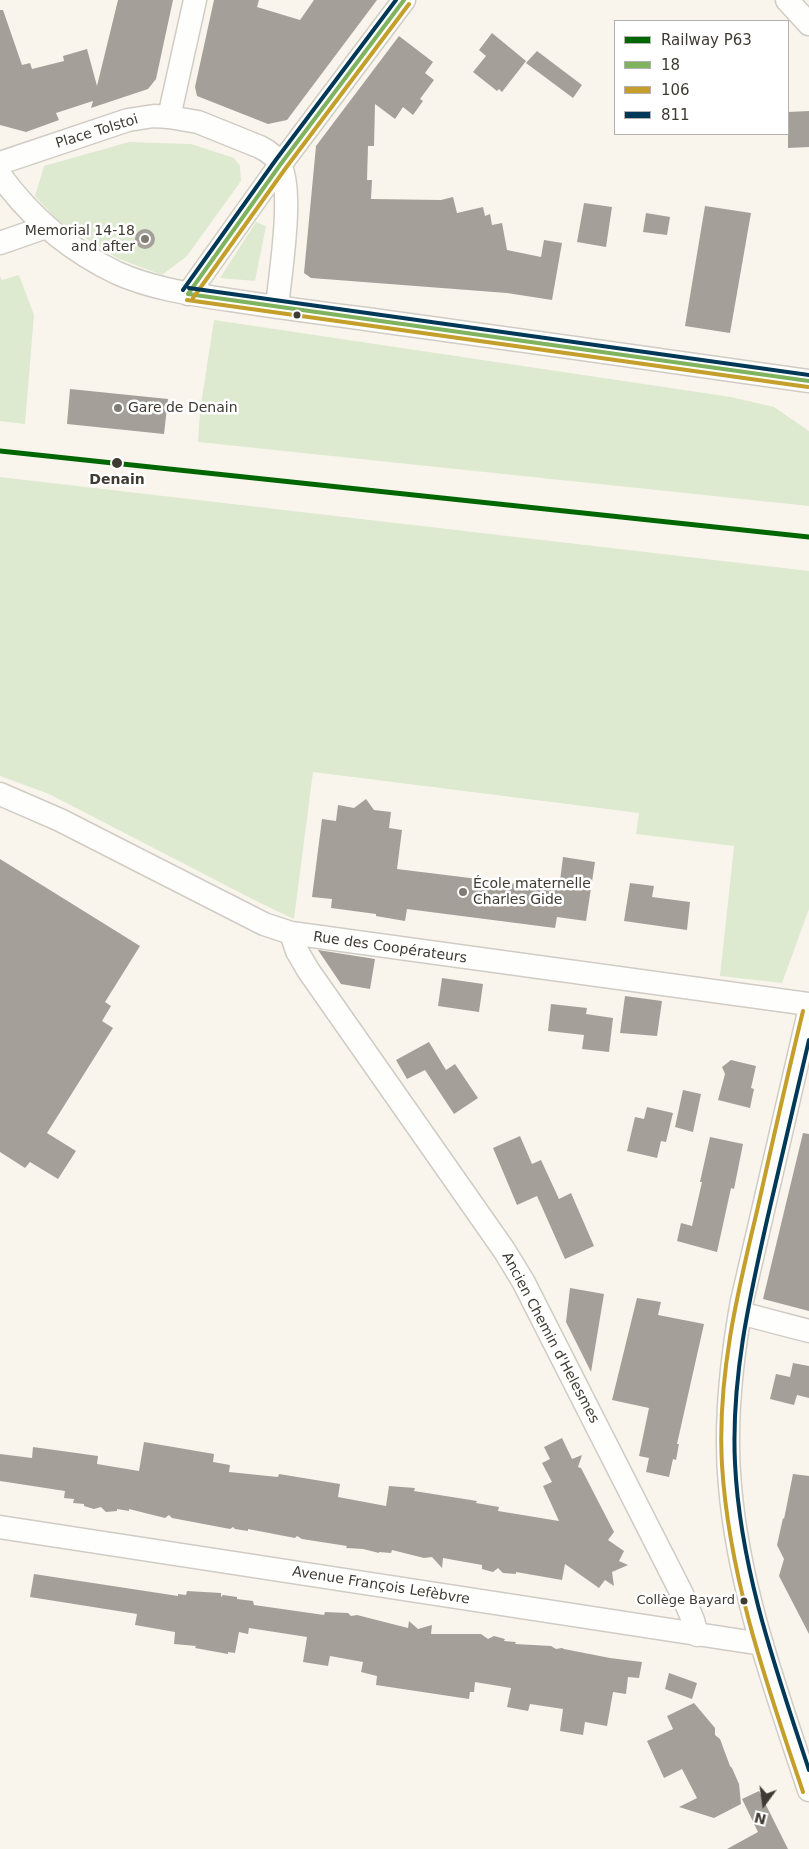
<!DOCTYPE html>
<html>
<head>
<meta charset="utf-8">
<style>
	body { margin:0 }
	#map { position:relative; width:809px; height:1849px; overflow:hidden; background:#f9f5ed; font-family:"DejaVu Sans",sans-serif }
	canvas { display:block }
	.legend { position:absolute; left:614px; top:20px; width:175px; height:115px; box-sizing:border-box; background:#fff; border:1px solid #b2b1ad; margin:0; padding:6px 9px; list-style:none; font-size:15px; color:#3f3b33 }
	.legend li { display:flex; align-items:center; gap:10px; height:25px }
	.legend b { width:25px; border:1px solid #b2b1ad }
	.north { position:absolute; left:739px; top:1779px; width:50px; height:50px; -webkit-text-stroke:4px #fff; paint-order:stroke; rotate:194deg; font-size:14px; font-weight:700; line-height:20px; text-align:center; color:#3f3b33 }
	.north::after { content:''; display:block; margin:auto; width:18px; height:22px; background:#3f3b33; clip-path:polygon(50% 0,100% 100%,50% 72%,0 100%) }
</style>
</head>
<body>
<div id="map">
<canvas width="809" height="1849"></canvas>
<ul class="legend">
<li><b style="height:6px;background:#060"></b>Railway P63</li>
<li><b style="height:6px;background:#7fb35d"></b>18</li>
<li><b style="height:6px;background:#c59f2b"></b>106</li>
<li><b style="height:6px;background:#003858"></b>811</li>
</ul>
<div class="north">N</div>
</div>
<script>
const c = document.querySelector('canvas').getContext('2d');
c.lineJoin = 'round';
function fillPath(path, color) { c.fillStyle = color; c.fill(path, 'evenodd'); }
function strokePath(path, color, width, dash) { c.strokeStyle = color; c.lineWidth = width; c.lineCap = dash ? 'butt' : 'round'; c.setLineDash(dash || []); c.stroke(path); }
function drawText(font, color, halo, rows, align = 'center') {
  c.font = font + ' "DejaVu Sans",sans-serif'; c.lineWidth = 5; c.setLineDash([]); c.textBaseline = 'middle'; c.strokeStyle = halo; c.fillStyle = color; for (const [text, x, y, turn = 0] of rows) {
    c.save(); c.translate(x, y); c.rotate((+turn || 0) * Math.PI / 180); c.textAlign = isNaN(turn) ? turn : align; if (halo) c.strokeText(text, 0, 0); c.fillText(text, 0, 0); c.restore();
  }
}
const green = new Path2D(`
	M129,142l62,2 43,14 6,8 1,15 -54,75 -25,19 -45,-17 -60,-38 -22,-24 9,-30z
	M256,222l10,4 -11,55 -35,-3z
	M19,275l15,40 -9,109 -25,-3v-145l2,4z
	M214,320l517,77 43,10 35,24v75l-611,-64 2,-31z
	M0,477l809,94v338l-27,74 -62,-7 14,-130 -98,-12 3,-21 -326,-41 -19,147 -34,-16 -211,-109 -49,-18z`);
const building = new Path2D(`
	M118,0h55l-17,79 -8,10 -57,19 2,-7 -37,12 3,7 -33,12 -26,-7v-115h3l19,55 8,-2 2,6 32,-8 -1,-5 24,-7 10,37z
	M214,0h45l-2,7 43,13 14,-20h63l-90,120 -19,4 -71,-28 -2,-9z
	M492,33l34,28 -24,31 -3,-3 -2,2 -24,-19 13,-16 -7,-6z
	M399,36l34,26 -8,11 9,7 -14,19 3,2 -10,14 -10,-8 -8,12 -20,-15 -1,42h-6l-1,34h5l-1,19 70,1 12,-3 4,16 26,-6 2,9 5,-2 2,11 10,-2 5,27 34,7 3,-17 18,3 -10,57 -45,-7 -196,-15 -7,-5 12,-127z
	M537,51l45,34 -9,13 -47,-35z
	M809,111v36l-21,1v-36z
	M584,203l28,4 -6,40 -29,-5z
	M705,206l46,7 -21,120 -45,-7z
	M646,213l24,4 -3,18 -24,-3z
	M135 239a10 10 0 1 1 20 0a10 10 0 1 1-20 0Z
	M70,389l98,10 -4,35 -97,-10z
	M366,799l8,11 17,2 -2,16 13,2 -5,39 162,20 4,-32 32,5 -9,59 -29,-4 -2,11 -148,-19 -2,12 -29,-5v-2l-45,-6 1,-9 -20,-2 10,-78 14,2 2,-16 16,3z
	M0,859l140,87 -35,56 6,4 -9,15 11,7 -66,105 29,18 -18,28 -28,-17 -5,6 -25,-16z
	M630,883l24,3 -2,11 38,5 -3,28 -63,-9z
	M318,950l57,9 -5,30 -29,-5z
	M442,978l41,6 -4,28 -41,-6z
	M625,996l37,5 -5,35 -37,-3z
	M551,1004l36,4 -1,6 27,4 -4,34 -27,-3 2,-14 -36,-4z
	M429,1042l17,28 9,-6 23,34 -24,16 -29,-44 -18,9 -11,-19z
	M731,1060l25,6 -5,22 3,1 -4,19 -32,-8 7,-26 -3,-7z
	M683,1090l18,4 -8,38 -18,-5z
	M647,1107l26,6 -7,29 -5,-1 -4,17 -30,-7 8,-34 9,2z
	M803,1133l6,1v177l-46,-12z
	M520,1136l12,28 9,-4 18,39 12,-6 23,53 -29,13 -28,-63 -20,9 -24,-57z
	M710,1137l33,7 -9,45 -3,-1 -14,64 -40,-11 4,-18 11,3 10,-44h-2z
	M570,1288l34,6 -13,78 -25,-50z
	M637,1298l24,4 -3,13 46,9 -27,120h2l-3,16 -3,-1 -4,18 -23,-5 3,-14 -10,-2 10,-48 -37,-8z
	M793,1363l16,3v32l-12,-3 -3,10 -24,-6 6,-25 14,3z
	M562,1438l10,21 10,-4 -4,12 3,1 33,64 -6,8 16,11 -5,10 9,4 -16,7 2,14 -9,-6 -6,8 -34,-24 -3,16 -46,-8v2l-13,-1 -5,-5 -5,4 -11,-3v-4l-39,-7 -1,10 -10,-11 -8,1 -32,-8 -1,3 -12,-1v1l-16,-4 -17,-1 1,-2 -45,-7 -5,-3 -2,2 -47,-9v2l-13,-2 -2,-2 -3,2 -58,-11 -3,-3 -4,3 -36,-9v2l-12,-2v2l-11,1 -5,-5 -7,2 -10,-3v-2l-11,-1 1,-4 -10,-1 1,-7 -65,-10v-27l32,4 1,-11 65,9 -1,8 42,7 5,-29 70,12 -1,8 17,3 -1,7 49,5 1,-3 61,10 -2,13 48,9 3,-20 26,2 -1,3 63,10 -1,2 23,4 -1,4 61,10 -16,-35 9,-4 -10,-19 8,-4 -6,-12z
	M793,1474l16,2v158l-30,-58 5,-17 -7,-14 6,-27 1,1z
	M34,1574l144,22v-2l8,1 1,-4 34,2v4l2,-2 14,2v2l16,2 1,4 70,10 1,-3 23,1 3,3 6,-1 51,13 1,-7 9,8 14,-4 -1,9h50l7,5 6,-3 11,3 -1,2 12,1 -1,2 36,2 5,3 6,-1 2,1 46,9 32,4 -3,16 -11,-1 -2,17 -13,-2 -6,34 -22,-4 -2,13 -23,-4 3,-22 -33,-5 -2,7 -21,-4 4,-19 -36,-6 -1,10h-4l-1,7 -93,-14 1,-9 -16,-4 2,-10 -33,-6 -2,10 -25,-4 4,-25 -58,-9 -1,6 -9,-2 -4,21 -7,-1v2l-33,-6 1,-2 -22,-2 1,-12 -40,-7 2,-11 -107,-17z
	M669,1673l28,10 -5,16 -27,-10z
	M694,1703l21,25v7l5,4 10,27 2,2 7,16 2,20 -27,14 -35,-11 18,-9 -15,-29 -18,9 -17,-37 26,-12 -6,-13z
	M759,1791l29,58h-61l31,-17 -16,-33z`);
const minor = new Path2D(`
	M787,0l22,24
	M169,117l26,-117
	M0,163l128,-43 26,-4 15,1 29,5 62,25c8,4 16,10 20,18 14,26 0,110 -3,142
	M0,175c31,43 69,75 117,98 36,16 74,21 113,27 45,7 90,13 136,19 148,20 295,41 443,62
	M0,243l46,-16
	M188,294l92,-129 124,-165
	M0,794l60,26 204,104 27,9 518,71
	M291,933l6,18 11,19 196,280 19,31 159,313 11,26 4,15
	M809,1012l-67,289c-11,61 -18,123 -12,185 9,105 46,204 79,304
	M740,1313l69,18
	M0,1527l762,117`);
const bus1 = new Path2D(`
	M188,294l621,87
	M188,294l92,-129 124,-165`);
const bus2 = new Path2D(`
	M193,298l92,-129 124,-165
	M187,300l621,87
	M803,1011c-16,66 -31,133 -46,200 -20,83 -40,167 -35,254 7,113 45,220 81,327`);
const bus3 = new Path2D(`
	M189,288l620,87
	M183,290l92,-129 121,-161
	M809,1040c-14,60 -28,120 -42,180 -18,80 -36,160 -32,243 5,106 41,207 74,307`);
const rail1 = new Path2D(`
	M0,451l809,86`);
const markers = [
	[145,239,5,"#807c74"],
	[297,315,4.5,"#3f3b33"],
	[118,408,5,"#807c74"],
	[117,463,6,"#3f3b33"],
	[463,892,5,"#807c74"],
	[744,1601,4.5,"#3f3b33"]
];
const busNames = [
	["Collège Bayard",735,1601]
];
const streetNames = [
	["Place Tolstoi",97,132,-17],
	["Rue des Coopérateurs",390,948,8],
	["Ancien Chemin d'Helesmes",550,1338,62],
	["Avenue François Lefèbvre",381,1586,9]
];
const poiNames = [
	["Memorial 14-18",135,231,"right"],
	["and after",135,247,"right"],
	["Gare de Denain",128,408],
	["École maternelle",473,884],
	["Charles Gide",473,900]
];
const stopNames = [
	["Denain",117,480]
];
fillPath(green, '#deead0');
fillPath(building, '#a4a099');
strokePath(minor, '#d0ccc5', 25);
strokePath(minor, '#fefefc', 22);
strokePath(bus1, '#7fb35d', 4);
strokePath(bus2, '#c59f2b', 4);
strokePath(bus3, '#003858', 4);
strokePath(rail1, '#060', 5);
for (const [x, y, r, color] of markers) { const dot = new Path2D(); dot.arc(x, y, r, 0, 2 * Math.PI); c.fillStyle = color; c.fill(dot); strokePath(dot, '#fff', 2); }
drawText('13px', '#3f3b33', '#fff', busNames, 'right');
drawText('14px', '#3f3b33', '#fff', streetNames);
drawText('14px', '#3f3b33', '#fff', poiNames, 'left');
drawText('bold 14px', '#3f3b33', '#fff', stopNames);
</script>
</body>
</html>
